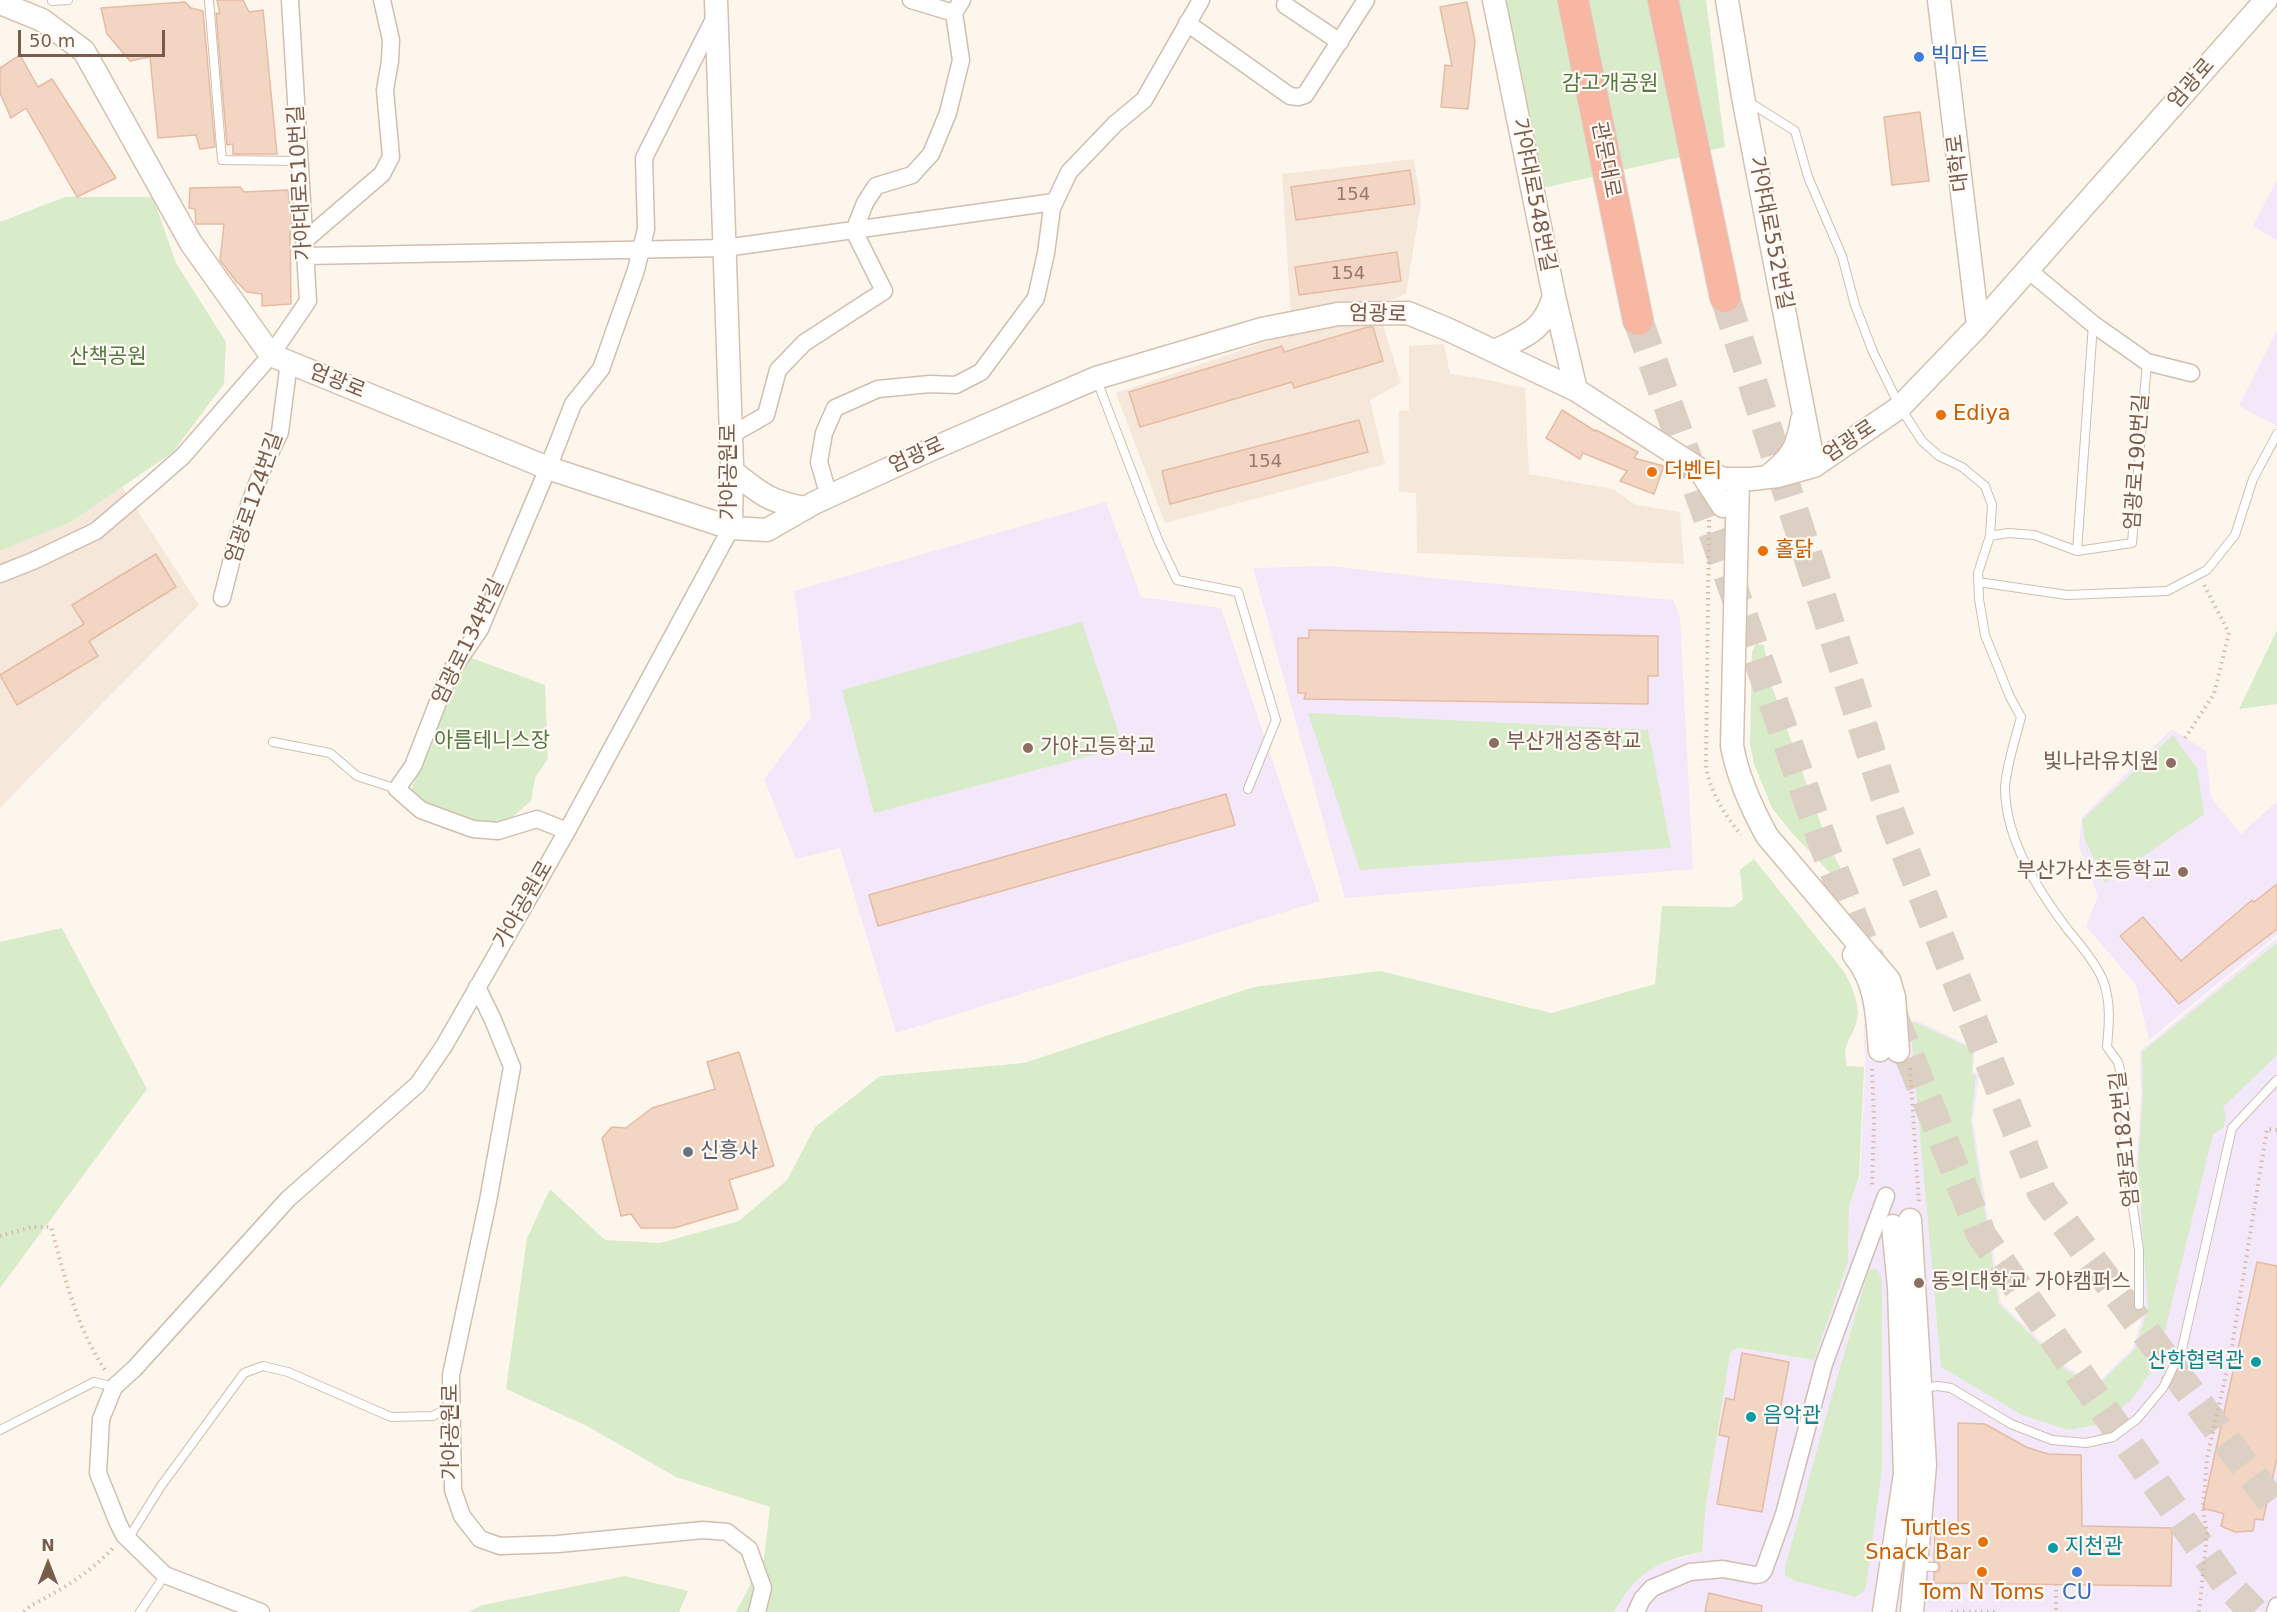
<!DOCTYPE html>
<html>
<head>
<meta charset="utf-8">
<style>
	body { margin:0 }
	#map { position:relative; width:2277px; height:1612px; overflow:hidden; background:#fdf6ec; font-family:"DejaVu Sans",sans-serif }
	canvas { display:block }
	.north { position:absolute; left:18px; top:1534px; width:60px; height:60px; -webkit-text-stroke:4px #fffaf3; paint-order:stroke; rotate:0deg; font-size:16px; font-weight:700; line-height:24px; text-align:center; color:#7a5c4d }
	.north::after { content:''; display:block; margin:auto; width:21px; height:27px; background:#7a5c4d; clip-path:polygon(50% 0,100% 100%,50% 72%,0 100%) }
	.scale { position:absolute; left:18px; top:30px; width:147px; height:27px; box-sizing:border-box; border:3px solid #7a5c4d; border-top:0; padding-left:8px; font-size:18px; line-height:21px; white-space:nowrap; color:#7a5c4d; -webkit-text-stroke:4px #fffaf3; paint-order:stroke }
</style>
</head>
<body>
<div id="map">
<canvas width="2277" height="1612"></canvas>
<div class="north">N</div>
<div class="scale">50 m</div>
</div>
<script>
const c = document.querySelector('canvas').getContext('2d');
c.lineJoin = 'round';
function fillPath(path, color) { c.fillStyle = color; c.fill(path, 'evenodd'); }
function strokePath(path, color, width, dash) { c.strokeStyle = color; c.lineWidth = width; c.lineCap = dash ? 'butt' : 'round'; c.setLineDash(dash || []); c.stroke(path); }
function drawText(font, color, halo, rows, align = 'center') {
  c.font = font + ' "DejaVu Sans","Noto Sans KR",sans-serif'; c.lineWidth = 4.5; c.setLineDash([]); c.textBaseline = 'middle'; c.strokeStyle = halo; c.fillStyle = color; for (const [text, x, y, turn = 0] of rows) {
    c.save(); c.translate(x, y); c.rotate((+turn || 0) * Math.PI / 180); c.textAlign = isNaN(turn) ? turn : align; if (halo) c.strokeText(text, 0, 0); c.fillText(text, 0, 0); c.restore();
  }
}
const residential = new Path2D(`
	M1414,159l7,44 -15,91 -29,11 24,78 -31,17 15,64 -220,59 -49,-130 176,-60 -10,-159z
	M1444,344l6,30 29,4 46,10 4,86 84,15 23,16 44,7 4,52 -267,-11 -1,-60 -17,-1v-81l10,-1v-64z
	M122,487l77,118 -199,203v-257l71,-29z`);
const education = new Path2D(`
	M2277,180v60l-24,-14z
	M2277,330v96l-38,-20z
	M1106,502l35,95 80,11 99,293 -424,132 -56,-185 -44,11 -32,-80 47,-62 -17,-126z
	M1330,566l103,12 240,22 7,16 13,253 -348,29 -92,-330z
	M2172,729l34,22 5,46 30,37 36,-33v134l-128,105 -13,-55 -50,-59 12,-30 -19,-49 3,-30z
	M2277,938v674h-662l10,-20 20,-21 18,-8 39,-11 4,-48 24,-149 3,-5 6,-2 74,12 35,-98 1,-55 11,-30 5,-108 -1,-45 53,-3 58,27 -2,23 6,4 -6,46 28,182 70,67 28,11 34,-33 12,-41 -9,-140 5,-70 -1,-46z`);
const green = new Path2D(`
	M1505,0h201l19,147 -182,41z
	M65,197h88l23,66 50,79 -2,42 -51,68 -102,70 -71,29v-329z
	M1082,622l41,125 -249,66 -32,-123z
	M2277,630v74l-38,5z
	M1756,644l8,1 8,42 55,154 29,59 -65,-68 -19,-24 -18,-44 -4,-20 2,-92z
	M469,657l76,28 3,74 -13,19 -4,23 -23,20 -14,4 -19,-1 -48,-19 -16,-15 15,-36 5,-6 22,-66z
	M1308,713l340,17 23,118 -311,22z
	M2173,735l24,33 7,46 -99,69 -20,-43 -3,-20z
	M1754,859l91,114c7,14 17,35 11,51 -6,18 -14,19 -9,42l17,1v2l-5,108 -10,30 -1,55 -34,98 -75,-12 -6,2 -3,5 -24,149 -4,48c-45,9 -65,19 -88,60h-878l28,-53 6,-52 -94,-30 -89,-51 -81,-37 21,-151 23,-49 55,51 55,3 79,-22 48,-41 28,-53 65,-51 144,-13 230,-76 126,-16 171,42 104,-29 7,-78 72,1 9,-8 -3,-29z
	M62,928l85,161 -147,199v-346z
	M2277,943v112l-54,52 3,10 -3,11 -10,6 -56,229 -26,37 -28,24 -35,6 -46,-15 -81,-48 -31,-344h6l57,26 -1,24 4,3 -5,45 28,183 70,68 31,11 35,-34 13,-41 -10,-142 5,-71 -1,-43z
	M1872,1269h5l5,10v191l-16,117 -3,5 -7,5 -60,-16 -11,-6v-7l42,-155 41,-141z
	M625,1576l63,15 -9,21h-211l15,-7z`);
const building = new Path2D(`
	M217,0h26l6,12 14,-2 14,144h-44v-10l-6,1 -11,-132 4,1z
	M185,2l6,6 12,3 12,136 -15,2 -4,-14 -38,3 -8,-81 -20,4 -23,-27 -6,-26z
	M1467,2l8,39 -7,68 -27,-2 4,-42 7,1 -12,-59z
	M20,55l18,32 14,-8 64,99 -39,19 -51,-89 -15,10 -11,-25v-25z
	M1920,112l9,69 -37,4 -8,-68z
	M1410,170l5,34 -119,16 -5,-33z
	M240,187l4,5 44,-2 4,35h-2l1,79 -29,2v-12l-15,-2 -11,-11 -16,-21 4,-36h-28l-1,-15 -6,-1 1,-20z
	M1397,252l4,29 -102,14 -4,-28z
	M1368,327h5l10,34 -89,27 -2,-6 -152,45 -11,-35 153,-46 2,6z
	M1562,410l33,21 1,-1 42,22 -4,6 30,8 -10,28 -34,-13 7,-10 -44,-18 -3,6 -34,-21z
	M1359,420l9,32 -198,52 -8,-33z
	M156,554l20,33 -87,54 9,15 -81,49 -17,-30 84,-51 -12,-19z
	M1309,630l349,6v40h-10v28l-344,-5 2,-6h-8v-55h11z
	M1226,794l9,31 -357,101 -9,-31z
	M2277,884v45l-98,75 -59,-68 23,-19 38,44 71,-61 2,2z
	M739,1052l35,114 -45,14 9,29 -64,19h-33l-10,-14 -10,2 -19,-78 10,-11 14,1 26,-20 63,-19 -8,-27z
	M2257,1262l20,4v192l-14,62 -8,-1 -2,12 -18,1 -14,-6 3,-12 -21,-6z
	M1742,1353l47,9 -27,150 -45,-8 12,-67 -10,-2 7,-37 8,2z
	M1958,1423l27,1 41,23 22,7 33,1 1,71 90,2 -1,58 -237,-3v-10l5,-2 1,-4 -2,-5 -4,-1 1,-38h23z
	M1709,1593l53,13 -1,6h-56z`);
const highwayTunnel = new Path2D(`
	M1725,297l168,524 149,372 235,316
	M1638,320l188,531 44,109
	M1893,1016l89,220 243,346 29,30`);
const path = new Path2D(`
	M1709,520l-3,245c3,26 19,50 35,70
	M2185,738l29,-44 15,-61 -25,-48
	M1910,1068l9,136
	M1872,1069l2,52 -2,66
	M0,1236l32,-9h19c14,50 25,100 54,143
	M2056,1584v28
	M24,1612l6,-6c31,-16 59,-32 84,-59
	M1951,1612h47
	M2199,1612l8,-78 -4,-26 4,-50 24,-105 36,-224 10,1`);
const lane = new Path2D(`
	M209,0l13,160 77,1
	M52,1l16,-1
	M1749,102l46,29 13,46 34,79 13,49 18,47 27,55 22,34 17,15 23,11 23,19 7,19 -2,31 -12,37 1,26 6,36 25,62 11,20c-5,20 -16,53 -16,72 1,52 33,101 63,141 12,14 30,36 36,53 7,22 5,42 3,64l11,15 5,20 3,32 -2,29 15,107v55
	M1096,378l62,162 19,40 61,12 38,128 -28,69
	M1990,536l18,-3 26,2 43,16 55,-8 15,-181
	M2077,551l16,-227
	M1978,582l89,13 100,-4 40,-21 28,-35 18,-56 24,-45
	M273,742l57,11 27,23 40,13
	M1921,1388l17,-2 13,2 60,36 41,16 34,3 27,-6 24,-18 26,-31 19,-39 50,-221 45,-48
	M0,1430l94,-48 20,5
	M128,1539l33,-53 83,-113 19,-7 25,6 103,45 42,-1 19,-11
	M1916,1566l18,1
	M140,1612l25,-37`);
const street = new Path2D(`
	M911,0l43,13
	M1285,5l55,37
	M1187,23l103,73 8,1 7,-2 61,-95
	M304,241l78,-67 9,-17 -6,-67 5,-29 1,-21 -9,-40
	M305,256l420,-8 329,-46
	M2028,270l65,54 54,38 44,11
	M731,435l35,-20 12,-45 26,-27 80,-52 -30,-60 11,-28 11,-17 36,-11 19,-21 17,-41 13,-53 -7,-47 8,-13
	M829,497l-10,-35 5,-29 11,-25 43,-19 52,-5 26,1 25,-13 55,-74 10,-45 6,-45 17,-36 46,-48 29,-24 57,-100
	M0,574l33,-13 63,-30 54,-46 33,-29 88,-101 37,-54 -18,-301
	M222,598l16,-63 24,-65 18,-38 9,-70
	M567,831l-30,-12 -39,12 -25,-2 -52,-19 -24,-21 16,-23 36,-92 31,-45 68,-161 25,-64 28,-35 35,-99 10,-41 -2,-71 71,-141
	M477,987l16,33 19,47 -24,134 -37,174 2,115 9,26 18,23 20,7 58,-2 145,-14 24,2 22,17 14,39 -6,24
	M261,1612l-96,-37 -41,-40 -6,-12 -20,-50 3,-54 13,-32 21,-19 153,-169 130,-115 26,-38 123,-215 164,-303
	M1636,1612l6,-13 10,-11 38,-16 33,-3 32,6 6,-1 3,-4 20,-56 40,-150 62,-168
	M2275,1612l2,-6`);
const secondary = new Path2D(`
	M716,0l16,465 -1,63
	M1494,0l60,296 22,94
	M1727,0l16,97 71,369
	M1939,0l39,326
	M0,3l42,17 42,31 107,192 80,112 277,113 183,60 36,2 47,-27 118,-54 164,-71 166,-49 76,-15 70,-1 39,16 129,61 123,79 25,10h27l27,-3 36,-10 86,-59 78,-81 288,-326
	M1495,351c30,-15 49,-20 59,-55
	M1699,469l24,37
	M732,471c28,22 37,31 73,37
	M1768,476c23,-17 29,-27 34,-56
	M1738,479l-6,267c6,32 19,61 35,90l122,144 5,17 4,54
	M1854,955c23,27 23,61 26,95
	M1910,1220l15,245 -13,147
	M1884,1612l21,-138 -6,-187 -6,-61`);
const highway = new Path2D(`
	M1573,0l65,320
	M1663,0l62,297`);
const markers = [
	[1919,57,6,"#3f7fe0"],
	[1941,415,6,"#e8710a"],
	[1652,472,6,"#e8710a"],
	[1763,551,6,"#e8710a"],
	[1494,743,6,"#8d6e63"],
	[1028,748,6,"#8d6e63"],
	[2171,763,6,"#8d6e63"],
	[2183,872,6,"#8d6e63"],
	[688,1152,6,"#6b7280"],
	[1919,1283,6,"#8d6e63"],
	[2256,1362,6,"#0f9aa8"],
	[1751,1417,6,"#0f9aa8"],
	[1983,1542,6,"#e8710a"],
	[2053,1548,6,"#0f9aa8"],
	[1982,1572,6,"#e8710a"],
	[2077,1572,6,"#3f7fe0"]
];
const numberNames = [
	["154",1353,195],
	["154",1348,274],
	["154",1265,462]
];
const shopNames = [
	["빅마트",1931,57],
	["CU",2077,1594,"center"]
];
const streetNames = [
	["엄광로",2192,84,-49],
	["관문대로",1605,160,79],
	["대학로",1959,163,-97],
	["가야대로510번길",301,183,-93],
	["가야대로548번길",1533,195,79],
	["가야대로552번길",1770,233,79],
	["엄광로",1378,315,2],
	["엄광로",337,382,22],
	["엄광로",1850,442,-34],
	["엄광로",917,456,-24],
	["엄광로190번길",2138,462,-86],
	["가야공원로",730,472,-90],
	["엄광로124번길",255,498,-71],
	["엄광로134번길",469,642,-64],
	["가야공원로",524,905,-60],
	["엄광로182번길",2126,1139,-96],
	["가야공원로",452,1432,-90]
];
const parkNames = [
	["감고개공원",1610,85],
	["산책공원",108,358],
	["아름테니스장",492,742]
];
const foodNames = [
	["Ediya",1953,415],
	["더벤티",1664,472],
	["홀닭",1775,551],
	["Turtles",1971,1530,"right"],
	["Snack Bar",1971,1554,"right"],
	["Tom N Toms",1982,1594,"center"]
];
const educationNames = [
	["부산개성중학교",1506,743],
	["가야고등학교",1040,748],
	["빛나라유치원",2159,763,"right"],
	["부산가산초등학교",2171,872,"right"],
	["동의대학교 가야캠퍼스",1931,1283]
];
const worshipNames = [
	["신흥사",700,1152]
];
const cultureNames = [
	["산학협력관",2244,1362,"right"],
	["음악관",1763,1417],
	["지천관",2065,1548]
];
fillPath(residential, '#f5e8da');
fillPath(education, '#f3e8fa');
fillPath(green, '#d8ecc9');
fillPath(building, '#f3d5c3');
strokePath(building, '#e6bba3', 1.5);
strokePath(highwayTunnel, '#dcd0c4', 30, [30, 15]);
strokePath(lane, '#d1beb0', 10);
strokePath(street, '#d1beb0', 19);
strokePath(secondary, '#d6c0b0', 25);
strokePath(highway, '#dad1cd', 32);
strokePath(path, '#d9b8a5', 4, [1.5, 4.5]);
strokePath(lane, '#fff', 8);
strokePath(street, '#fff', 16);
strokePath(secondary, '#fff', 22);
strokePath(highway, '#f7b7a3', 30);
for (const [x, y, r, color] of markers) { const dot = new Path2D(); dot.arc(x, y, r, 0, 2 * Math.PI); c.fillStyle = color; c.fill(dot); strokePath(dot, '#fffaf3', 2); }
drawText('18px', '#987a6a', null, numberNames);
drawText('21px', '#366cbe', '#fffaf3', shopNames, 'left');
drawText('21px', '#7a5c4d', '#fffaf3', streetNames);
drawText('21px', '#537a41', '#fffaf3', parkNames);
drawText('21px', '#c56008', '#fffaf3', foodNames, 'left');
drawText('21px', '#785e54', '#fffaf3', educationNames, 'left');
drawText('21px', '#5b616d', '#fffaf3', worshipNames, 'left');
drawText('21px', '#0d838f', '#fffaf3', cultureNames, 'left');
</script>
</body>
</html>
